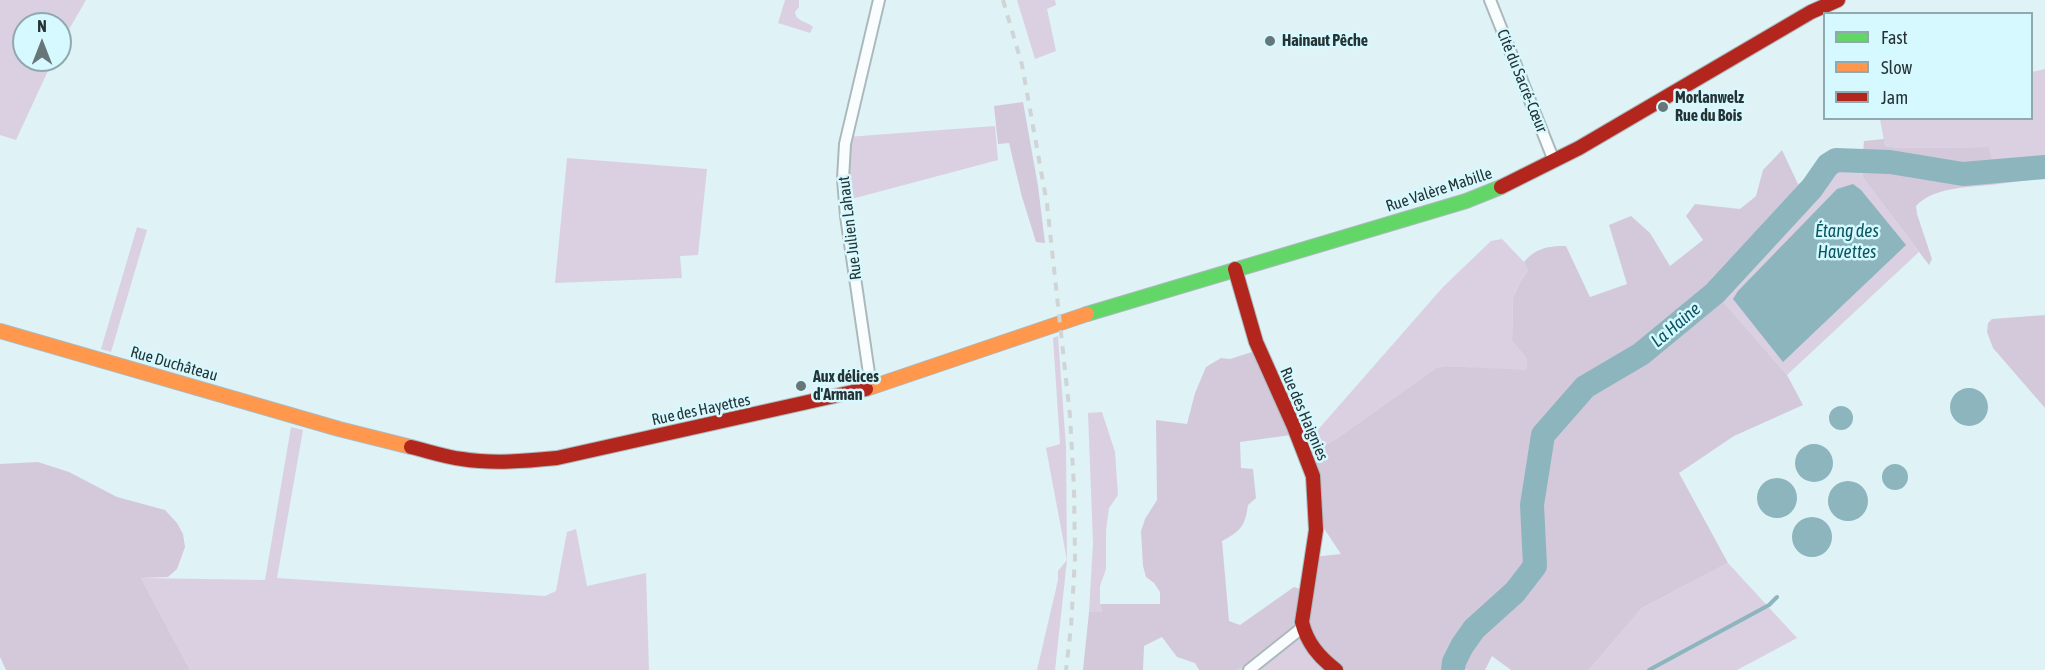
<!DOCTYPE html>
<html>
<head>
<meta charset="utf-8">
<style>
	body { margin:0 }
	#map { position:relative; width:2045px; height:670px; overflow:hidden; background:#dff2f6; font-family:"Asap Condensed",sans-serif }
	canvas { display:block }
	.legend { position:absolute; left:1823px; top:12px; width:210px; height:108px; box-sizing:border-box; background:#d6f8ff; border:2px solid #90a9ae; margin:0; padding:8px 10px; list-style:none; font-size:18px; color:#263335 }
	.legend li { display:flex; align-items:center; gap:12px; height:30px }
	.legend b { width:30px; border:2px solid #90a9ae }
	.north { position:absolute; left:12px; top:12px; width:60px; height:60px; box-sizing:border-box; background:#d6f8ff; border:2px solid #90a9ae; border-radius:50%; rotate:0deg; font-size:16px; font-weight:700; line-height:24px; text-align:center; color:#263335 }
	.north::after { content:''; display:block; margin:auto; width:21px; height:27px; background:#677679; clip-path:polygon(50% 0,100% 100%,50% 72%,0 100%) }
</style>
</head>
<body>
<div id="map">
<canvas width="2045" height="670"></canvas>
<ul class="legend">
<li><b style="height:8px;background:#63d668"></b>Fast</li>
<li><b style="height:8px;background:#ff974d"></b>Slow</li>
<li><b style="height:8px;background:#b3261e"></b>Jam</li>
</ul>
<div class="north">N</div>
</div>
<script>
const c = document.querySelector('canvas').getContext('2d');
c.lineJoin = 'round';
function fillPath(path, color) { c.fillStyle = color; c.fill(path, 'evenodd'); }
function strokePath(path, color, width, dash) { c.strokeStyle = color; c.lineWidth = width; c.lineCap = dash ? 'butt' : 'round'; c.setLineDash(dash || []); c.stroke(path); }
function drawText(font, color, halo, rows, align = 'center') {
  c.font = font + ' "Asap Condensed",sans-serif'; c.lineWidth = 5; c.setLineDash([]); c.textBaseline = 'middle'; c.strokeStyle = halo; c.fillStyle = color; for (const [text, x, y, turn = 0] of rows) {
    c.save(); c.translate(x, y); c.rotate((+turn || 0) * Math.PI / 180); c.textAlign = isNaN(turn) ? turn : align; if (halo) c.strokeText(text, 0, 0); c.fillText(text, 0, 0); c.restore();
  }
}
const green = new Path2D(`
	M0,0h86l-26,45v-21h-36v36h29l-37,80 -16,-5z
	M785,0h14v7l-4,5c1,10 12,9 18,15l-3,6 -32,-10z
	M1017,0h38l1,5 -9,4 9,42 -21,8z
	M2045,69v109l-46,6 -10,-37 -91,1 -13,-2 -5,-27 152,-1v-46z
	M995,126l3,34 -154,41 3,-64z
	M567,158l140,11 -9,86 -18,1 2,22 -127,5z
	M1862,166l1,12 56,74 -132,123 -66,-76 80,-87 -5,-7 2,-21 35,-16z
	M137,227l10,3 -36,122 -10,-3z
	M1502,239l22,23 4,9 -7,9 -8,18 -1,43 15,18 -1,12 -82,-5 -8,2 -103,73 -21,11 -1,9 -7,-20 5,-1 134,-153 48,-46z
	M1058,336l8,111 1,113 -12,110h-18l21,-90v-9l9,-11 -21,-112 14,-4 -7,-106z
	M1102,412l13,40 3,43 -9,13 -3,23v38l-6,17v18l2,8h-13l4,-69 -5,-130z
	M291,427l12,3 -26,148 268,18 11,-5 10,-54 1,-5 9,-3 11,57 59,-13 3,97h-459l-49,-92 124,2z
	M1728,563l69,75 -60,32h-148l53,-62z
	M1299,624l30,46h-91z`);
const forest = new Path2D(`
	M1023,102l15,84 7,57 -9,-1 -14,-45 -13,-54 -11,1 -4,-38z
	M1884,139l1,7 13,2 91,-1 10,37c-25,3 -65,2 -83,22l1,8 15,45 -3,6 -66,-87 -1,-12 2,-25z
	M1782,150l16,34 -2,21 5,7 -80,87 66,76 16,30 -69,31 -55,37 49,90 -86,45 -53,62h-78l-19,-14 -7,14h-18l-13,-8h-3l-1,8h-114l-31,-35 8,-78 28,-3 -26,-39 -4,-54 1,-9 21,-11 103,-73 8,-2 82,4 1,-11 -15,-18 1,-43 8,-18 7,-9 -4,-9c12,-14 24,-16 42,-16l24,51 37,-13 -18,-59 22,-9 19,17 20,33 33,-26 -17,-24 9,-12 45,5 16,-13 7,-26z
	M2045,315v93l-52,-60 -6,-16 1,-9 4,-4z
	M1255,351l36,84 -51,7 1,26 12,1 3,29 -8,7c-3,21 -7,26 -26,36l7,80 11,4 54,-38 9,3 -4,34 -61,46h-39l-4,-7 -18,-6 -15,-20 -18,9 -1,24h-60l6,-58h13l-2,-8h60v-12l-6,-9 -8,-6 -3,-11 -2,-35 4,-12 12,-19 -1,-80 31,4 8,-31 11,-26 15,-9 9,1z
	M38,462l31,10 48,25 48,13 12,13 6,11 2,13 -8,22 -9,8 -27,1 49,92h-184l-6,-13v-193z`);
const water = new Path2D(`
	M1853,184l8,6 45,55 -123,117 -50,-63 5,-8 99,-102z
	M1950 407a19 19 0 1 1 38 0a19 19 0 1 1-38 0Z
	M1829 418a12 12 0 1 1 24 0a12 12 0 1 1-24 0Z
	M1795 463a19 19 0 1 1 38 0a19 19 0 1 1-38 0Z
	M1882 477a13 13 0 1 1 26 0a13 13 0 1 1-26 0Z
	M1757 498a20 20 0 1 1 40 0a20 20 0 1 1-40 0Z
	M1828 501a20 20 0 1 1 40 0a20 20 0 1 1-40 0Z
	M1792 537a20 20 0 1 1 40 0a20 20 0 1 1-40 0Z`);
const stream = new Path2D(`
	M1649,670l120,-65 8,-8`);
const river = new Path2D(`
	M1453,670l1,-8 8,-16 12,-17 41,-37 20,-26 -3,-61 11,-70 42,-48 56,-33 74,-61 97,-105 16,-23 8,-5 54,2 73,12 82,-7`);
const street = new Path2D(`
	M1490,0l64,161
	M871,387l-25,-171 -3,-37 2,-35 34,-144
	M1249,670l54,-43`);
const fast = new Path2D(`
	M1087,314l379,-113 35,-14`);
const slow = new Path2D(`
	M0,331l339,98 72,18
	M866,389l221,-75`);
const jam = new Path2D(`
	M1501,187l78,-39 232,-136 27,-12
	M1235,269l21,73 38,85 19,49 3,54 -14,92c5,21 17,35 34,48
	M411,447c17,4 34,10 51,12 31,5 64,2 95,-1l309,-69`);
const rail = new Path2D(`
	M1003,0l19,65 25,139 23,212 4,71 1,71 -4,69 -5,43`);
const markers = [
	[1270,41,6,"#677679"],
	[1663,107,6,"#677679"],
	[801,386,6,"#677679"]
];
const poiNames = [
	["Hainaut Pêche",1282,41],
	["Morlanwelz",1675,98],
	["Rue du Bois",1675,116],
	["Aux délices",813,377],
	["d'Arman",813,395]
];
const streetNames = [
	["Cité du Sacré-Cœur",1522,81,68],
	["Rue Valère Mabille",1439,190,-18],
	["Rue Julien Lahaut",850,228,-97],
	["Rue Duchâteau",174,364,16],
	["Rue des Hayettes",701,410,-12],
	["Rue des Haignies",1304,414,67]
];
const waterNames = [
	["Étang des",1847,231],
	["Havettes",1847,252],
	["La Haine",1676,325,-40]
];
fillPath(green, '#dad0e1');
fillPath(forest, '#d4c9db');
fillPath(water, '#8cb5bd');
strokePath(stream, '#8cb5bd', 4);
strokePath(river, '#8cb5bd', 24);
strokePath(street, '#abb9bc', 14);
strokePath(fast, '#abb9bc', 16);
strokePath(slow, '#abb9bc', 16);
strokePath(jam, '#abb9bc', 16);
strokePath(street, '#fafdfe', 10);
strokePath(fast, '#63d668', 14);
strokePath(slow, '#ff974d', 14);
strokePath(jam, '#b3261e', 14);
strokePath(rail, '#cfd4d5', 4, [8, 8]);
for (const [x, y, r, color] of markers) { const dot = new Path2D(); dot.arc(x, y, r, 0, 2 * Math.PI); c.fillStyle = color; c.fill(dot); strokePath(dot, '#d6f8ff', 2); }
drawText('bold 16px', '#263335', '#d6f8ff', poiNames, 'left');
drawText('16px', '#263335', '#d6f8ff', streetNames);
drawText('italic 18px', '#085560', '#d6f8ff', waterNames);
</script>
</body>
</html>
